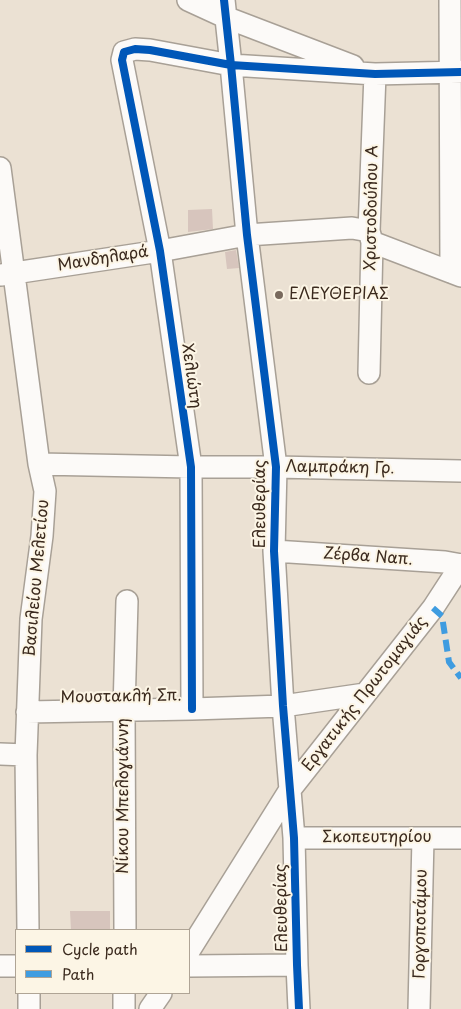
<!DOCTYPE html>
<meta charset="utf-8">
<style>
body{margin:0}
#map{position:relative;width:461px;height:1009px;overflow:hidden;background:#ebe1d3;font-family:"Playpen Sans",sans-serif}
canvas{display:block}
.legend{position:absolute;left:15px;top:929px;width:175px;height:65px;box-sizing:border-box;background:#fcf5e5;border:1px solid #afa495;margin:0;padding:6px 9px;list-style:none;font-size:15px;color:#3b2a1e}
.legend li{display:flex;align-items:center;gap:10px;height:25px}
.legend b{width:25px;border:1px solid #afa495}
</style>
<div id="map">
<canvas width="461" height="1009"></canvas>
<ul class="legend">
<li><b style="height:6px;background:#0057b8"></b>Cycle path</li>
<li><b style="height:6px;background:#3f9ce0"></b>Path</li>
</ul>
</div>
<script>
const c = document.querySelector('canvas').getContext('2d');
c.lineJoin = 'round';
function paint(path, color) { c.fillStyle = color; c.fill(path, 'evenodd'); }
const poly = rows => new Path2D(rows.map(r => 'M' + r).join(''));
function stroke(path, color, width, dash) { c.strokeStyle = color; c.lineWidth = width; c.lineCap = dash ? 'butt' : 'round'; c.setLineDash(dash || []); c.stroke(path); }
function label(font, color, halo, rows, align = 'center') {
  c.font = font + ' "Playpen Sans",sans-serif'; c.lineWidth = 4; c.setLineDash([]); c.textBaseline = 'middle'; c.strokeStyle = halo; c.fillStyle = color; for (const [text, x, y, turn = 0] of rows) {
    c.save(); c.translate(x, y); c.rotate((+turn || 0) * Math.PI / 180); c.textAlign = isNaN(turn) ? turn : align; if (halo) c.strokeText(text, 0, 0); c.fillText(text, 0, 0); c.restore();
  }
}
paint(poly([
 [212,209,213,229,188,232,188,210],
 [236,250,239,268,227,269,225,252],
 [70,911,110,911,110,930,71,930]
]), '#d7c5bd');
const minor = poly([
 [188,0,225,17,353,66],
 [224,0,231,65,247,235,276,467,274,551,283,706,294,838,297,965,299,1009],
 [450,0,451,272],
 [0,168,39,464,45,491,42,536,31,619,26,755,28,930],
 [372,242,461,276],
 [1,275,160,251,247,235,352,228,369,231],
 [369,373,372,242,369,231,375,74],
 [39,464,191,467,276,467,461,471],
 [274,551,445,562,461,565],
 [192,709,191,467,160,251,122,60,124,52,135,49,150,50,231,65,375,74,461,72],
 [27,712,192,709,283,706,365,694],
 [0,754,26,755],
 [294,838,461,838],
 [125,930,124,710,127,601],
 [189,951,289,791,433,608,461,565],
 [0,966,16,966],
 [189,966,297,965],
 [29,993,29,1009],
 [124,1009,124,993],
 [150,1009,161,993],
 [419,1009,423,838]
]);
stroke(minor, '#a8a096', 24);
stroke(minor, '#fcfaf8', 21);
stroke(poly([
 [433,608,442,616,449,662,461,678]
]), '#3f9ce0', 6, [12, 6]);
stroke(poly([
 [224,0,231,65,247,235,276,467,274,551,283,706,294,838,297,965,299,1009],
 [192,709,191,467,160,251,122,60,124,52,135,49,150,50,231,65,375,74,461,72]
]), '#0057b8', 8);
for (const [x, y, r, color] of [
 [279,295,5,"#796a5d"]
]) { const dot = new Path2D(); dot.arc(x, y, r, 0, 2 * Math.PI); c.fillStyle = color; c.fill(dot); stroke(dot, '#fcf5e5', 2); }
label('16px', '#3b2a1e', '#fcf5e5', [
 ["Χριστοδούλου Α",372,208,-89],
 ["Μανδηλαρά",103,259,-9],
 ["Χελιώτη",191,376,82],
 ["Λαμπράκη Γρ.",340,468,1],
 ["Ελευθερίας",261,504,-90],
 ["Ζέρβα Ναπ.",368,557,4],
 ["Βασιλείου Μελετίου",37,578,-85],
 ["Εργατικής Πρωτομαγιάς",365,694,-52],
 ["Μουστακλή Σπ.",121,697,-1],
 ["Νίκου Μπελογιάννη",124,796,-90],
 ["Σκοπευτηρίου",377,838],
 ["Ελευθερίας",282,908,-91],
 ["Γοργοποτάμου",421,924,-89]
]);
label('16px', '#3b2a1e', '#fcf5e5', [
 ["ΕΛΕΥΘΕΡΙΑΣ",289,295]
], 'left');
</script>
